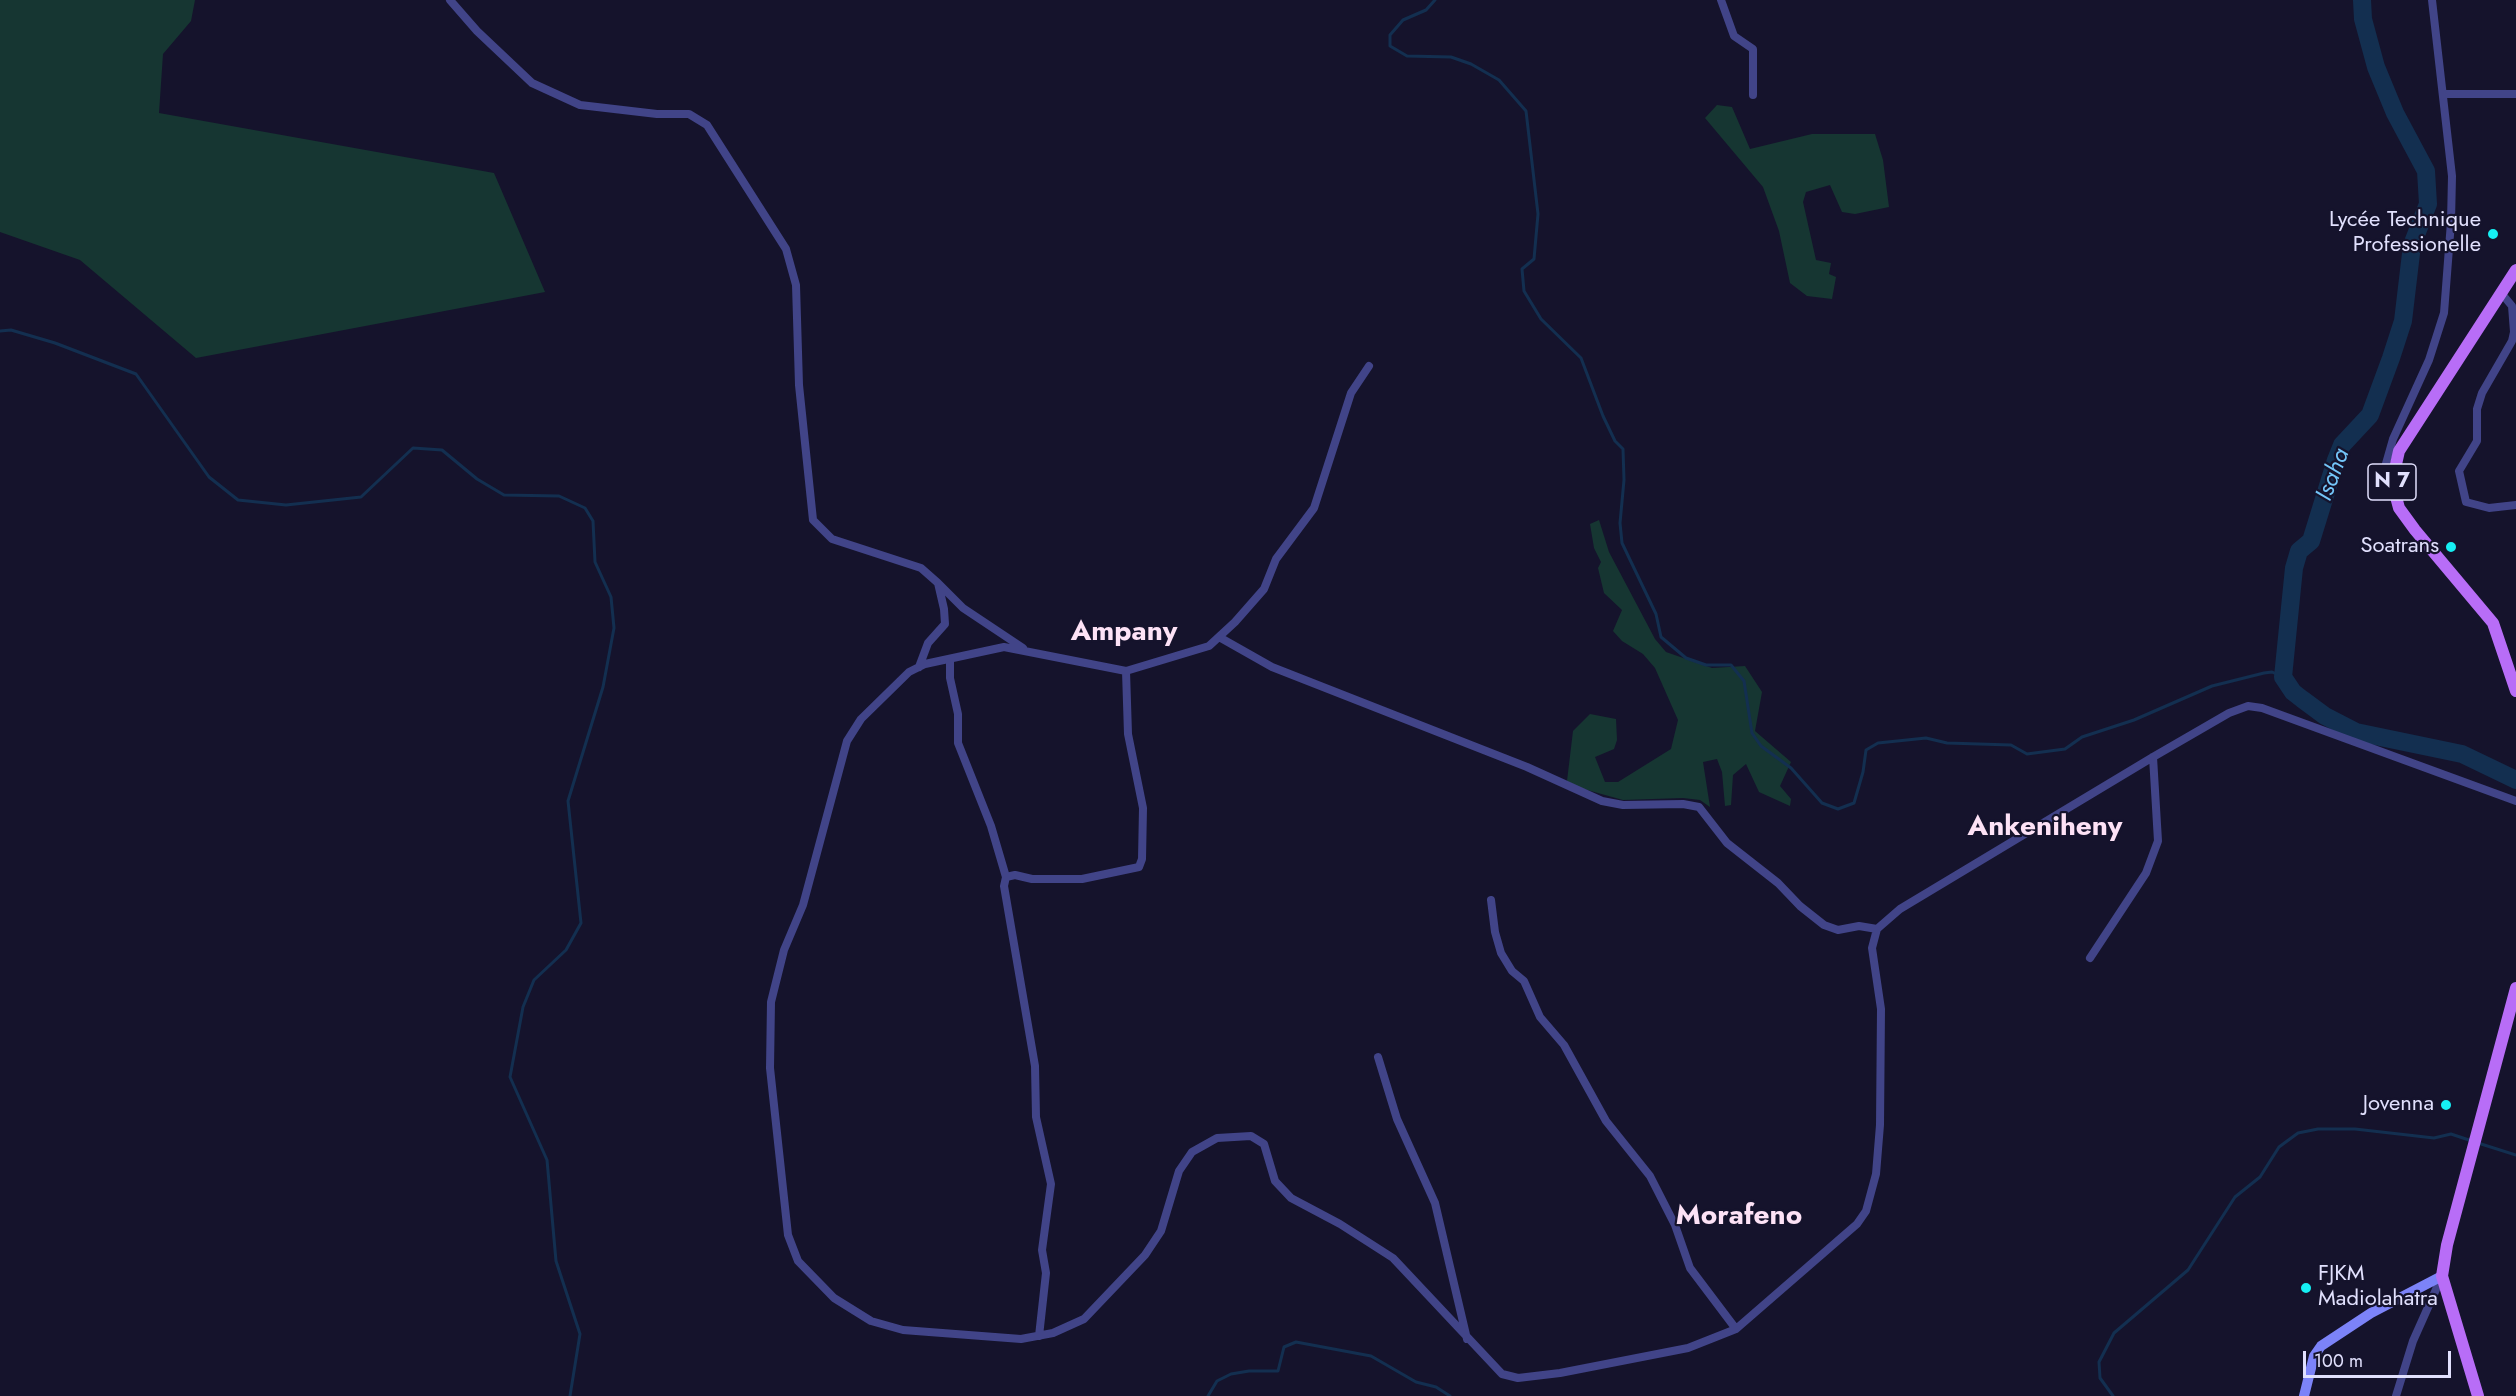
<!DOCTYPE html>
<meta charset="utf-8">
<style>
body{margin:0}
#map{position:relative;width:2516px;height:1396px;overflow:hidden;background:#15132c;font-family:Jost,sans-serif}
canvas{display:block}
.scale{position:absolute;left:2303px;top:1351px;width:148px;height:27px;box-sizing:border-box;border:3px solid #e1e0fd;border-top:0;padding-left:8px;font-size:18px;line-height:21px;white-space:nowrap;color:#e1e0fd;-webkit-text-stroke:4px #15132c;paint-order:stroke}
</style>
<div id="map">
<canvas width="2516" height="1396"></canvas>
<div class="scale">100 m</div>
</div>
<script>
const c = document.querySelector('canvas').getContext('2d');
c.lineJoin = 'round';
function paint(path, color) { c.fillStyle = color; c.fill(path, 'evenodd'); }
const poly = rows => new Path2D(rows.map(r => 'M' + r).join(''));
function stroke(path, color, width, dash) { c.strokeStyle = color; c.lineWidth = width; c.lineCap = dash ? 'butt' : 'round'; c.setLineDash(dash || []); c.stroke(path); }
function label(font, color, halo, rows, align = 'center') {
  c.font = font + ' Jost,sans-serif'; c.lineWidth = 4.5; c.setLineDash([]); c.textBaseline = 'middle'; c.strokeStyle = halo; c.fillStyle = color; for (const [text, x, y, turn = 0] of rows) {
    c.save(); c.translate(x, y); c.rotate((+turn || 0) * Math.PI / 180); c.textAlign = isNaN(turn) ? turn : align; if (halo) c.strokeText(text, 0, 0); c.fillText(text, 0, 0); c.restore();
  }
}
paint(poly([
 [0,0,195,0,191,21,163,54,159,113,494,173,545,292,196,358,80,260,0,232],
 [1717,105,1732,107,1750,149,1812,134,1875,134,1883,160,1889,207,1855,214,1842,212,1830,185,1806,192,1803,202,1816,260,1831,263,1829,274,1836,277,1832,299,1807,296,1790,283,1779,231,1763,187,1705,118],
 [1599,520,1609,552,1655,639,1666,652,1712,668,1745,666,1762,692,1755,731,1791,762,1780,786,1791,799,1790,806,1759,792,1746,764,1733,775,1731,805,1725,806,1722,772,1717,759,1703,762,1710,807,1700,800,1683,798,1623,800,1580,788,1567,781,1573,731,1590,714,1616,719,1617,740,1614,749,1595,757,1605,782,1618,782,1671,749,1678,720,1655,668,1643,654,1622,641,1613,631,1622,610,1604,593,1598,568,1601,562,1594,548,1590,524]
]), '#163632');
stroke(poly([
 [1435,0,1426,10,1403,20,1390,35,1390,46,1407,56,1451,57,1471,64,1499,80,1526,111,1538,214,1534,259,1522,269,1524,291,1541,319,1581,358,1603,416,1615,441,1623,449,1624,480,1620,523,1622,543,1656,614,1661,637,1686,658,1706,665,1731,665,1744,681,1752,733,1761,746,1791,768,1822,803,1838,809,1854,803,1863,772,1866,750,1878,743,1926,738,1947,743,2011,745,2027,754,2065,749,2082,737,2134,720,2212,686,2264,673,2272,672,2283,677],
 [0,331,11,330,55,343,136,374,209,477,238,500,286,505,361,497,413,448,442,450,477,479,504,495,559,496,585,508,593,521,595,562,611,597,614,628,603,687,568,801,581,923,566,950,534,980,523,1007,510,1077,547,1160,556,1261,580,1334,570,1396],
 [2478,1143,2516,1155],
 [1208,1396,1217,1381,1231,1374,1249,1371,1278,1371,1284,1347,1296,1342,1371,1356,1416,1382,1436,1387,1450,1396],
 [2113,1396,2100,1378,2099,1362,2114,1333,2188,1270,2235,1197,2260,1177,2279,1147,2298,1133,2318,1129,2355,1129,2434,1138,2451,1134,2472,1141]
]), '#132f50', 3);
stroke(poly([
 [2362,0,2363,19,2376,67,2395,113,2426,171,2428,204,2412,245,2403,321,2391,358,2370,415,2342,445,2336,460,2311,541,2299,551,2294,568,2283,677,2293,692,2302,699,2325,716,2356,732,2462,754,2516,780]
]), '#132f50', 18);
stroke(poly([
 [450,0,477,31,532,83,580,105,657,114,689,114,707,125,786,249,796,285,799,385,813,520,832,539,921,568,938,583,944,609,945,624,928,643,919,667],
 [1721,0,1734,36,1753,49,1753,95],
 [2444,94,2516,94],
 [2502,294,2512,306,2514,332,2512,341,2482,393,2477,409,2477,441,2459,471,2466,502,2489,508,2516,505],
 [1369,366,1351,393,1314,508,1276,559,1264,589,1235,622,1209,646,1126,671,1004,647,925,664,909,672,861,719,847,741,803,905,784,950,771,1002,770,1068,788,1235,798,1261,834,1298,871,1321,903,1330,1021,1339,1053,1333,1084,1319,1145,1255,1161,1231,1179,1171,1192,1152,1217,1138,1251,1136,1264,1144,1275,1181,1291,1198,1340,1224,1393,1258,1502,1374,1518,1378,1560,1373,1688,1348,1736,1329,1857,1224,1866,1211,1876,1174,1880,1125,1881,1009,1872,948,1877,929,1900,909,2153,757,2229,713,2248,706,2262,708,2516,801],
 [2392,481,2385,467,2393,439,2429,360,2444,313,2451,222,2452,176,2432,0],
 [938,583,963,608,1023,648],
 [1219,637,1272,667,1527,767,1602,801,1623,805,1683,804,1699,807,1727,843,1778,883,1800,906,1824,925,1838,930,1859,926,1877,929],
 [950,660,950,678,958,714,958,743,991,826,1006,877],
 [1491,900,1495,932,1501,953,1512,971,1524,981,1540,1017,1564,1045,1606,1121,1650,1176,1675,1225,1690,1268,1736,1329],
 [2090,958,2146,873,2158,841,2153,757],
 [1378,1057,1397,1119,1435,1203,1467,1339],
 [1039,1336,1046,1273,1042,1250,1051,1184,1036,1117,1035,1066,1004,886,1006,877,1015,875,1032,879,1082,879,1139,867,1142,859,1143,808,1128,734,1126,671],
 [2396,1396,2413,1341,2442,1276]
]), '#414488', 8);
stroke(poly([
 [2304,1396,2314,1356,2321,1346,2371,1313,2442,1276]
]), '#7c83f8', 10);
stroke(poly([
 [2516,270,2399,451,2392,482,2399,508,2415,530,2493,623,2516,691],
 [2478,1396,2442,1276,2447,1245,2516,988]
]), '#b86df7', 12);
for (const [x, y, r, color] of [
 [2493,234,6,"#16eff3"],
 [2451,547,6,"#16eff3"],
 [2446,1105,6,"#16eff3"],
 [2306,1288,6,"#16eff3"]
]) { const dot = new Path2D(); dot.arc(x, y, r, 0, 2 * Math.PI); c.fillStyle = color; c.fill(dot); stroke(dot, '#15132c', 2); }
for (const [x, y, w] of [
 [2392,482,48]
]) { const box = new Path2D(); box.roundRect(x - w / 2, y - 18, w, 36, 4.5); c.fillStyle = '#15132c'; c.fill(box); stroke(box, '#e1e0fd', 1.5); }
label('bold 21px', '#e1e0fd', null, [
 ["N 7",2392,482]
]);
label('22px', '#e1e0fd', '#15132c', [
 ["Lycée Technique",2481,221],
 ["Professionelle",2481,246],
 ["Soatrans",2439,547],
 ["Jovenna",2434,1105],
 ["FJKM",2318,1275,"left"],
 ["Madiolahatra",2318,1300,"left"]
], 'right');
label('italic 24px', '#73c5f8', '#15132c', [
 ["Isaha",2334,475,-69]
]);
label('bold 28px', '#fde2f6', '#15132c', [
 ["Ampany",1124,633],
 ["Ankeniheny",2045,828],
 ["Morafeno",1739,1217]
]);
</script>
